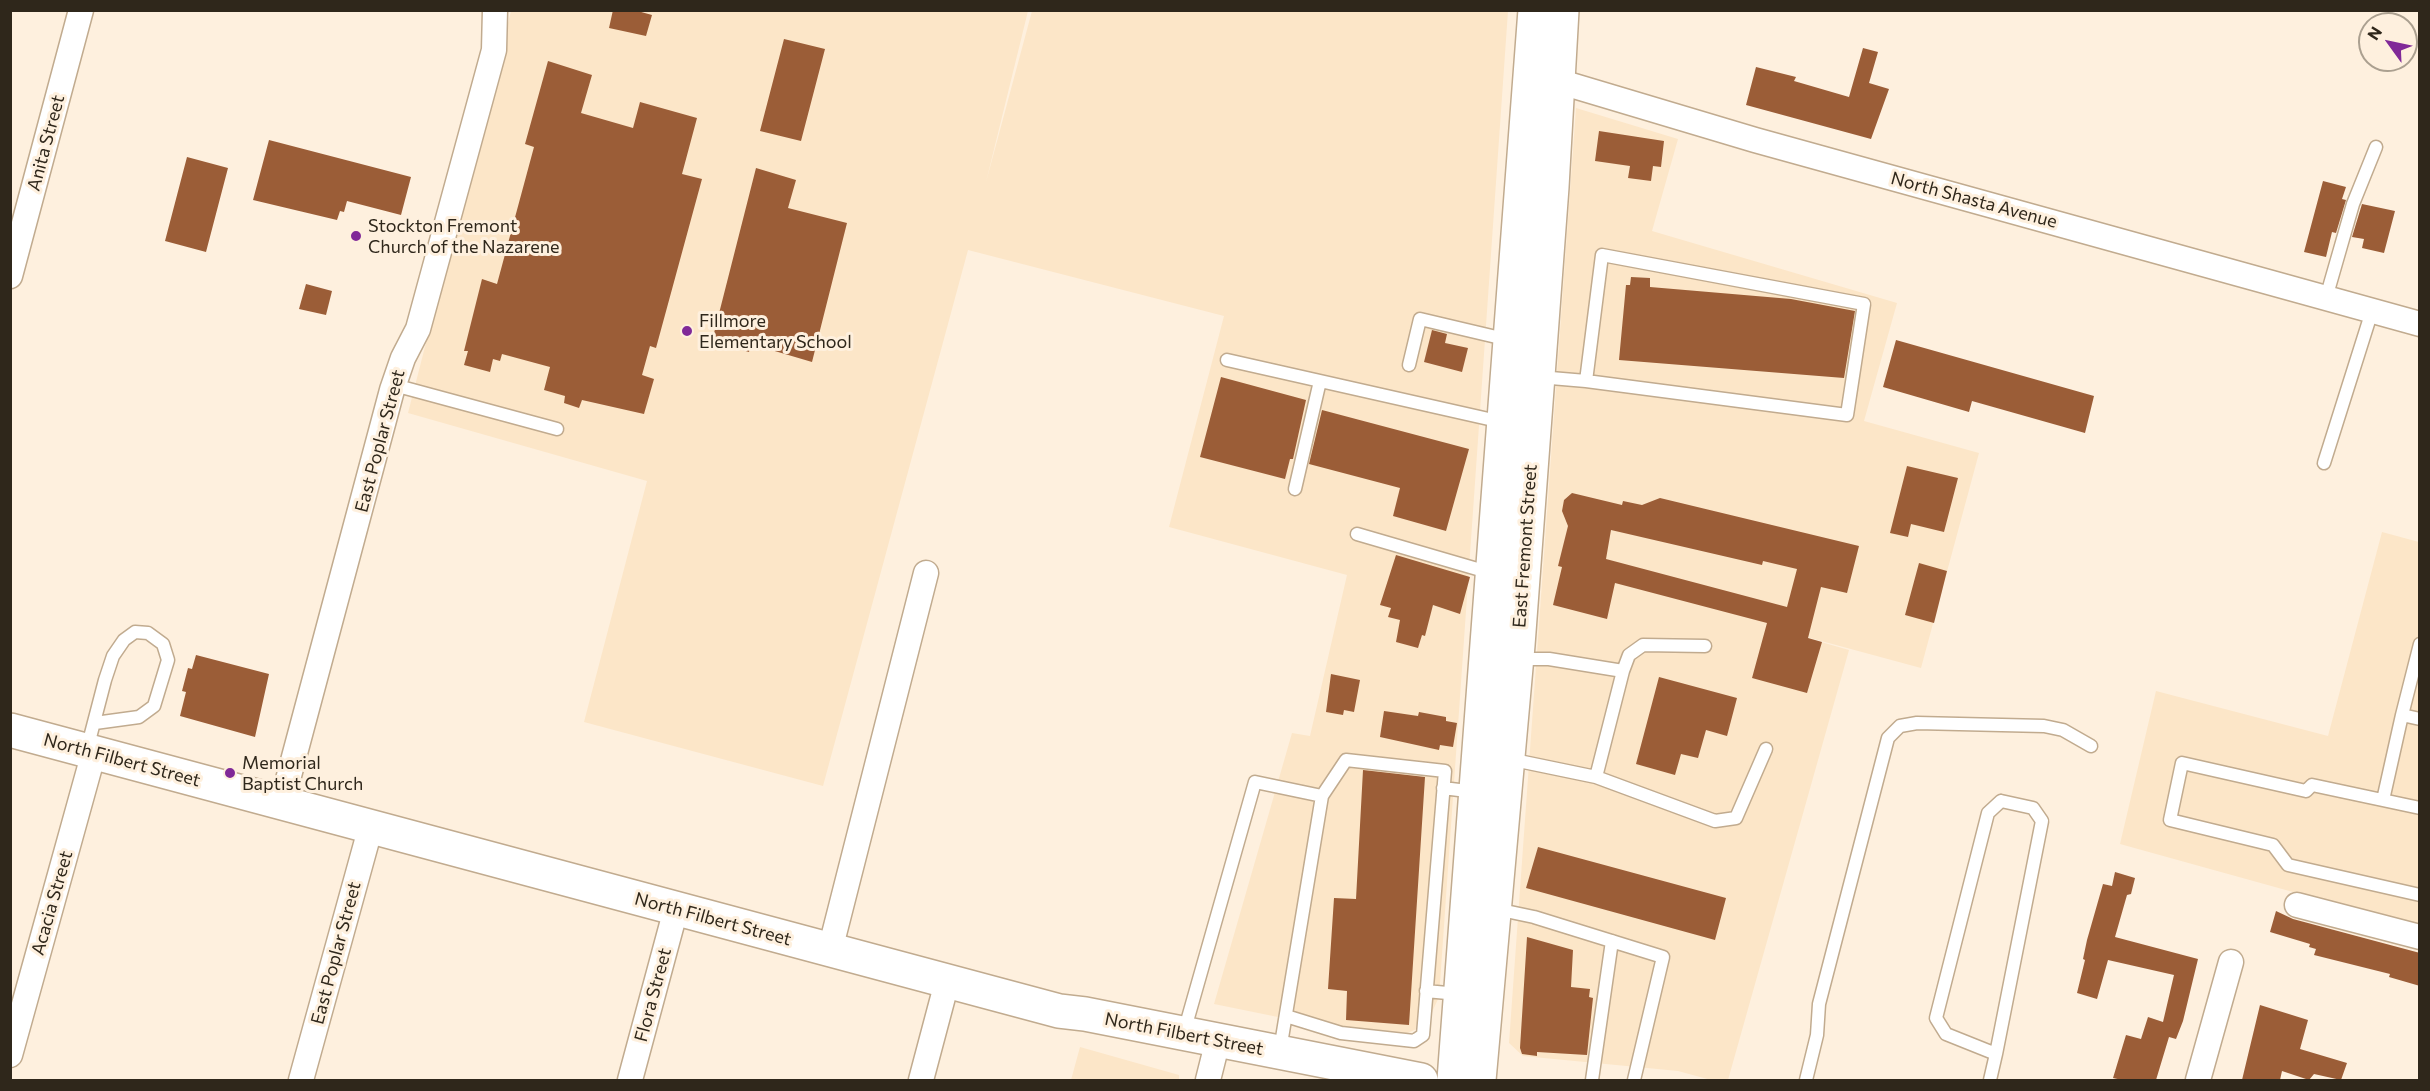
<!DOCTYPE html>
<style>
body{margin:0}
#map{position:relative;width:2430px;height:1091px;overflow:hidden;background:#fef0de;font-family:Commissioner,sans-serif}
canvas{display:block}
.frame{position:absolute;inset:0;border:12px solid #2f271b;pointer-events:none}
.north{position:absolute;left:2358px;top:12px;width:60px;height:60px;box-sizing:border-box;background:#fef0de;border:2px solid #aba090;border-radius:50%;rotate:303deg;font-size:16px;font-weight:700;line-height:24px;text-align:center;color:#2f271b}
.north::after{content:'';display:block;margin:auto;width:21px;height:27px;background:#802998;clip-path:polygon(50% 0,100% 100%,50% 72%,0 100%)}
</style>
<div id="map">
<canvas width="2430" height="1091"></canvas>
<div class="frame"></div>
<div class="north">N</div>
</div>
<script>
const c = document.querySelector('canvas').getContext('2d');
c.lineJoin = 'round';
function paint(path, color) { c.fillStyle = color; c.fill(path, 'evenodd'); }
const poly = rows => new Path2D(rows.map(r => 'M' + r).join(''));
function stroke(path, color, width, dash) { c.strokeStyle = color; c.lineWidth = width; c.lineCap = dash ? 'butt' : 'round'; c.setLineDash(dash || []); c.stroke(path); }
function label(font, color, halo, rows, align = 'center') {
  c.font = font + ' Commissioner,sans-serif'; c.lineWidth = 6; c.setLineDash([]); c.textBaseline = 'middle'; c.strokeStyle = halo; c.fillStyle = color; for (const [text, x, y, turn = 0] of rows) {
    c.save(); c.translate(x, y); c.rotate((+turn || 0) * Math.PI / 180); c.textAlign = isNaN(turn) ? turn : align; if (halo) c.strokeText(text, 0, 0); c.fillText(text, 0, 0); c.restore();
  }
}
paint(poly([
 [511,11,1028,11,986,182,1032,11,1508,11,1439,997,1426,1025,1391,1040,1214,1004,1292,733,1310,736,1347,575,1169,527,1224,316,968,250,823,786,584,722,647,481,408,413],
 [1576,108,1678,139,1652,231,1897,303,1864,421,1979,453,1921,668,1751,622,1849,650,1728,1080,1711,1080,1678,1071,1523,1056,1509,1043],
 [2382,532,2419,542,2419,927,2120,844,2156,691,2328,736],
 [1080,1047,1179,1075,1179,1080,1071,1080]
]), '#fce6c8');
paint(poly([
 [613,10,634,10,652,15,646,36,609,28],
 [784,39,825,49,801,141,760,131],
 [1863,48,1878,52,1869,83,1889,89,1871,139,1746,105,1756,67,1796,77,1794,81,1849,97],
 [548,61,592,75,581,113,633,128,640,102,697,118,682,174,702,179,656,348,650,346,642,375,654,379,644,414,582,400,579,408,564,403,565,396,544,390,550,367,502,354,500,361,493,359,490,372,464,365,468,351,464,351,482,279,497,284,534,147,525,144],
 [1599,131,1664,141,1661,167,1653,166,1651,181,1628,178,1630,166,1595,161],
 [269,140,411,177,401,215,347,201,344,212,340,211,337,220,253,200],
 [187,157,228,168,206,252,165,241],
 [756,168,796,180,788,208,847,223,812,362,751,344,749,352,712,341],
 [2323,181,2346,187,2342,199,2346,200,2336,233,2332,232,2326,257,2304,252],
 [2362,204,2395,211,2384,253,2362,248,2364,239,2352,237],
 [1631,277,1650,278,1650,287,1791,299,1855,311,1844,378,1619,360,1626,285,1630,285],
 [306,284,332,291,326,315,299,309],
 [1432,330,1447,334,1445,343,1468,348,1462,372,1424,362],
 [1896,340,2094,396,2085,433,1972,401,1969,412,1883,387],
 [1221,377,1306,400,1293,459,1290,459,1285,479,1200,457],
 [1322,410,1469,449,1446,531,1393,516,1400,488,1309,464],
 [1907,466,1958,478,1944,532,1911,524,1908,537,1890,533],
 [1572,493,1622,505,1623,501,1642,505,1660,498,1859,546,1847,593,1821,587,1808,638,1822,642,1807,693,1752,678,1767,623,1615,583,1607,619,1553,605,1562,567,1558,566,1568,526,1562,511,1564,500],
 [1611,530,1762,565,1763,561,1797,569,1787,607,1606,559],
 [1396,555,1470,577,1460,614,1433,605,1425,636,1422,635,1418,648,1396,642,1400,620,1388,617,1391,608,1380,605],
 [1919,563,1947,571,1934,623,1905,615],
 [196,655,269,674,255,737,180,716,186,692,182,691,188,668,192,669],
 [1331,674,1360,680,1354,712,1344,710,1343,715,1326,712],
 [1659,677,1737,698,1727,736,1706,730,1698,758,1681,754,1675,775,1636,764],
 [1384,711,1418,716,1419,712,1446,717,1446,721,1457,723,1453,747,1440,745,1439,750,1380,737],
 [1363,770,1425,777,1409,1025,1346,1020,1347,991,1328,989,1334,898,1356,899],
 [1538,847,1726,898,1715,940,1526,888],
 [2115,872,2135,878,2131,894,2127,895,2115,937,2198,959,2183,1021,2176,1039,2169,1037,2156,1080,2122,1080,2113,1078,2126,1035,2141,1039,2148,1017,2163,1022,2174,975,2108,960,2097,999,2077,993,2085,960,2083,959,2087,940,2103,884,2112,886],
 [2276,911,2293,919,2420,953,2420,986,2389,977,2390,974,2314,955,2316,949,2309,947,2310,944,2270,932],
 [1527,937,1573,950,1571,987,1590,989,1589,997,1593,998,1587,1055,1537,1052,1537,1056,1522,1054,1520,1048],
 [2260,1005,2308,1020,2300,1049,2347,1063,2341,1080,2314,1074,2309,1080,2282,1071,2280,1080,2242,1080]
]), '#9b5d37');
const lane = poly([
 [2326,298,2353,204,2376,147],
 [1227,360,1502,422],
 [1409,365,1420,319,1509,340],
 [1539,377,1586,381,1847,415,1864,304,1602,255,1586,381],
 [394,385,557,429],
 [2324,463,2372,311],
 [1295,489,1320,381],
 [1357,534,1491,573],
 [1623,671,1629,655,1643,645,1705,646],
 [2402,715,2420,644],
 [87,749,105,680,113,656,124,640,135,632,148,633,163,644,168,660,154,706,139,717,95,723],
 [1509,759,1596,777,1623,671,1549,659,1519,659],
 [1596,777,1715,821,1736,818,1766,749],
 [1443,788,1475,792],
 [2383,800,2402,715,2420,719],
 [2001,801,2033,808,2042,821,1996,1054,1946,1034,1936,1018,1988,813,2001,801],
 [2420,808,2312,785,2306,791,2182,763,2170,820,2273,845,2288,865,2420,895],
 [1496,909,1534,917,1663,957,1634,1080],
 [1426,991,1458,994],
 [1286,1016,1341,1033,1414,1041,1423,1035,1445,771,1346,760,1322,796],
 [1184,1032,1255,782,1322,796,1280,1050],
 [1592,1080,1612,941],
 [1806,1080,1817,1035,1819,1004,1888,738,1900,726,1917,723,2044,726,2063,730,2091,746],
 [1990,1080,1996,1054]
]);
const street = poly([
 [1544,77,1755,140,2420,324],
 [10,276,81,10],
 [282,802,392,390,403,358,418,329,494,50,495,10],
 [2297,905,2420,937],
 [830,950,926,573],
 [10,1055,94,752],
 [301,1080,371,826],
 [630,1080,676,909],
 [921,1080,947,982],
 [1208,1080,1218,1040],
 [2198,1080,2231,962]
]);
const secondary = poly([
 [10,730,1059,1011,1085,1014,1421,1080],
 [1454,1080,1535,10],
 [1479,1080,1518,645,1552,187,1562,10]
]);
stroke(lane, '#c1ab8f', 15);
stroke(street, '#c1ab8f', 27);
stroke(secondary, '#c1ab8f', 36);
stroke(lane, '#fff', 12);
stroke(street, '#fff', 24);
stroke(secondary, '#fff', 33);
for (const [x, y, r, color] of [
 [356,236,6,"#802998"],
 [687,331,6,"#802998"],
 [230,773,6,"#802998"]
]) { const dot = new Path2D(); dot.arc(x, y, r, 0, 2 * Math.PI); c.fillStyle = color; c.fill(dot); stroke(dot, '#fef0de', 2); }
label('18px', '#2f271b', '#fef0de', [
 ["Anita Street",46,143,-75],
 ["North Shasta Avenue",1974,200,15],
 ["East Poplar Street",380,441,-75],
 ["East Fremont Street",1525,546,-86],
 ["North Filbert Street",122,760,15],
 ["Acacia Street",52,903,-74],
 ["North Filbert Street",713,919,15],
 ["East Poplar Street",336,953,-75],
 ["Flora Street",653,995,-75],
 ["North Filbert Street",1184,1034,11]
]);
label('18px', '#2f271b', '#fef0de', [
 ["Stockton Fremont",368,226],
 ["Church of the Nazarene",368,247],
 ["Fillmore",699,321],
 ["Elementary School",699,342],
 ["Memorial",242,763],
 ["Baptist Church",242,784]
], 'left');
</script>
